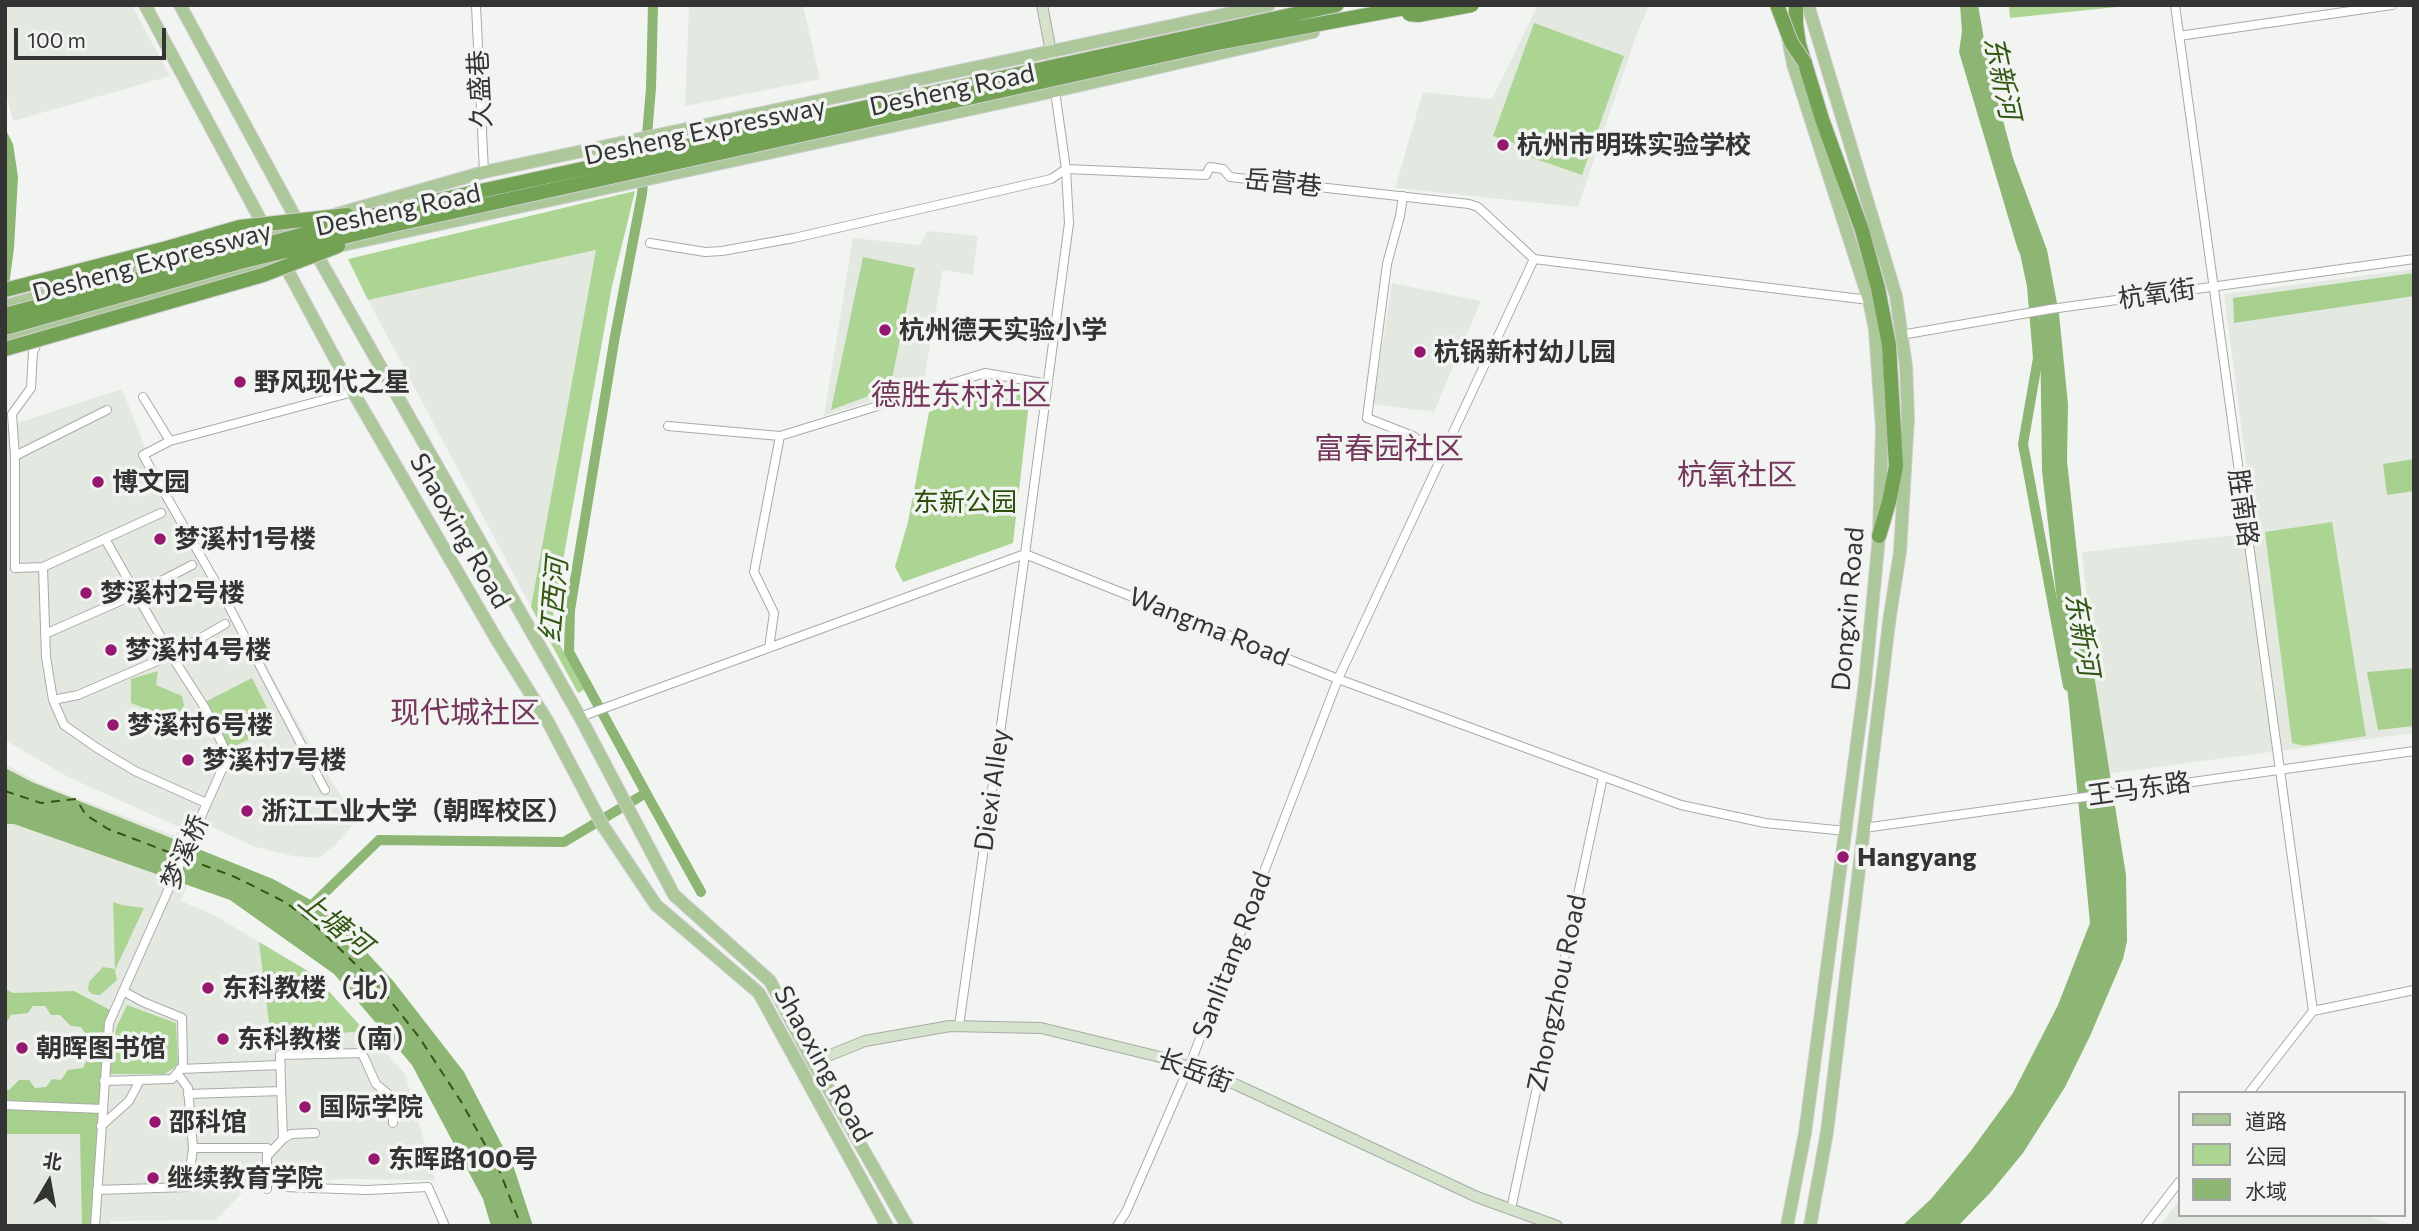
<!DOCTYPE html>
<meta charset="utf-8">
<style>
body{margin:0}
#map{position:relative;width:2419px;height:1231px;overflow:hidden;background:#f2f4f1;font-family:Commissioner,"Noto Sans SC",sans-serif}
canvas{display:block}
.frame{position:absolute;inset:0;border:7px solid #333433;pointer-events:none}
.legend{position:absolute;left:2178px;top:1091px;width:228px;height:126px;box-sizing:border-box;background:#f2f4f1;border:2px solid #a6a7a5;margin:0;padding:9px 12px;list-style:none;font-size:21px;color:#333433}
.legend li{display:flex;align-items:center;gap:14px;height:35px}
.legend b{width:35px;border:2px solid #a6a7a5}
.north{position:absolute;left:14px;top:1147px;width:70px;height:70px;-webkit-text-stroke:5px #f2f4f1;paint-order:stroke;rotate:10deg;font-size:19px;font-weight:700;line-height:28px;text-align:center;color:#333433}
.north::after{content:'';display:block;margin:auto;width:24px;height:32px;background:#333433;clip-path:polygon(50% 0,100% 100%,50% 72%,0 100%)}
.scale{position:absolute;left:14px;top:28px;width:152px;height:32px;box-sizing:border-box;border:4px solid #333433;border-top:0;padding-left:9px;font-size:21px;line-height:24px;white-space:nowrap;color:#333433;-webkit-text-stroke:5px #f2f4f1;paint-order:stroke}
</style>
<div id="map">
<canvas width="2419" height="1231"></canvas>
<div class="frame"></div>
<ul class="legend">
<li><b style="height:9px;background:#acc799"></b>道路</li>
<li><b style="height:19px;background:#acd493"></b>公园</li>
<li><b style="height:19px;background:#8db574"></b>水域</li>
</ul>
<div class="north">北</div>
<div class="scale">100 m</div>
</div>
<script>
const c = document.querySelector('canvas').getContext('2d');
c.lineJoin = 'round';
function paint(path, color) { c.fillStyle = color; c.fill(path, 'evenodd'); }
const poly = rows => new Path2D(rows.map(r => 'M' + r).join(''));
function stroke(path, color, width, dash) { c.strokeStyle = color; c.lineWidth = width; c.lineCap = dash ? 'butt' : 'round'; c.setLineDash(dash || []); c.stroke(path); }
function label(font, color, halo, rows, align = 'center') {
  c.font = font + ' Commissioner,"Noto Sans SC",sans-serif'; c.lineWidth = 7; c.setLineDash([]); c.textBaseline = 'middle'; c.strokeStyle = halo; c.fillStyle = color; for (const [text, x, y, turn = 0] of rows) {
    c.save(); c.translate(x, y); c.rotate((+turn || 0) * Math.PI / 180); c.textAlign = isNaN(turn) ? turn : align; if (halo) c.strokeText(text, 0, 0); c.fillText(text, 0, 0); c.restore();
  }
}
paint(poly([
 [5,5,132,5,170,76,13,121,5,89],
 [689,5,803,5,820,79,685,106],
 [1538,5,1649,5,1635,39,1578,207,1395,188,1423,92,1492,99],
 [927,231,978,236,973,275,943,270,923,385,824,416,853,238,920,245],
 [597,250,531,607,368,300],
 [2414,269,2414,733,2105,774,2082,552,2255,533,2224,294],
 [1392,283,1481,301,1434,412,1373,404],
 [122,389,149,457,327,774,357,820,336,844,319,858,293,856,255,847,210,826,181,901,214,915,313,974,405,1074,435,1180,345,1179,250,1184,216,1220,110,1221,109,1226,5,1226,5,764,42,784,175,836,179,827,68,777,5,740,5,427],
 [2179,1200,2179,1215,2364,1215,2397,1226,2160,1226]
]), '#e3e9e0');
paint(poly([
 [2009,5,2136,5,2010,18],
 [1534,23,1624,56,1582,175,1518,153,1520,145,1493,136],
 [635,191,612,286,551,628,584,690,578,693,531,607,596,250,368,300,348,259],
 [863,257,915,268,890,388,831,410],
 [985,390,1030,394,1013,543,903,582,895,567,908,522,929,412],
 [2332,522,2366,736,2304,746,2292,743,2265,532],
 [158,671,156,685,182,696,184,705,178,717,170,718,131,703,131,679],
 [252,678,276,726,229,749,205,702],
 [113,902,122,905,144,908,115,970,117,980,100,995,92,994,88,990,89,982,103,967,115,969],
 [259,942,313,974,365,1031,271,1039],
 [127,1005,176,1023,178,1065,165,1074,110,1074,116,1028]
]), '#acd493');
paint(poly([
 [2414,273,2414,296,2234,323,2233,298],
 [2414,459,2414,491,2387,495,2383,464],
 [2414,668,2414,726,2378,730,2367,672],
 [5,989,13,993,74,991,114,1012,95,1226,82,1226,80,1134,5,1134,5,1090,9,1090,19,1080,29,1080,35,1088,46,1087,52,1079,61,1080,68,1070,83,1068,88,1058,82,1049,87,1036,81,1027,71,1026,60,1015,51,1015,45,1006,33,1006,28,1013,11,1015,5,1025]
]), '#a7d08e');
paint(poly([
 [1960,5,1978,5,1989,67,2013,158,2047,250,2059,314,2068,404,2067,461,2082,599,2126,875,2127,941,2123,959,2090,1036,2065,1087,2023,1153,1990,1193,1958,1226,1902,1226,1931,1199,1970,1152,2013,1093,2058,1005,2090,923,2069,705,2042,471,2040,322,2034,276,2018,250,1959,52,1962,31],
 [5,128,13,144,18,177,14,248,5,316],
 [5,768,32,782,273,879,327,909,394,982,464,1072,514,1168,533,1226,491,1226,483,1199,412,1065,334,974,230,900,14,824,5,824]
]), '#8db574');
stroke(poly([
 [2025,253,2032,286,2038,358,2023,444,2068,686],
 [646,793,701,892],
 [307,910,379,840,564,842,646,793,569,652,570,610,615,336,642,194,651,88,653,5]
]), '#8db574', 10);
stroke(poly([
 [5,791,41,803,76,799,86,815,108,829,179,856],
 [187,859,235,877,285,902,312,922,381,989,419,1037,462,1103,500,1172,521,1226]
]), '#325713', 2, [9, 7]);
const street = poly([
 [476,5,484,172],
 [2175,5,2313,1011],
 [2179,36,2392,5],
 [1403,196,1400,216,1387,264,1367,418,1413,436,1428,447,1439,463],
 [650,243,705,252,722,251,794,238,1051,179,1066,169,1206,175,1210,167,1223,169,1230,177,1469,204,1478,207,1534,259,1869,300],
 [1901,335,2051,309,2414,259],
 [39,339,33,352,31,388,12,414,15,456,15,568,43,567,46,657,53,700,64,725,97,748,135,771,206,803],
 [143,397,170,441,353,392],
 [668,426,780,436,985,373,1048,384],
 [170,441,143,455,224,597,325,790],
 [15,456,107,410],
 [105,539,171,655,225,624],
 [43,567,161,513],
 [45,634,136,594,192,565],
 [769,648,774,613,754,572,780,436],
 [53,700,78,695,171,655,205,708,228,756,109,1023,95,1226],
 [580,717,1025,554,1338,679,1681,805,1765,823,1846,831],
 [1864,828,2414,751],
 [959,1026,1025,554,1069,223,1066,169,1055,91],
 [180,1069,281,1065],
 [177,1073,188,1088,193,1148,267,1148,267,1189],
 [104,1081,172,1079,183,1066,182,1018,143,1002,123,991],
 [2249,1093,2313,1011,2414,990],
 [188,1094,281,1091],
 [5,1105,102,1109],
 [101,1126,129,1101,140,1080],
 [283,1139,291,1134,315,1133],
 [267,1156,283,1139,280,1055,362,1053,376,1084,393,1098,393,1123],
 [284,1187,367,1190,428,1187,445,1226],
 [97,1190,188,1187,193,1148],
 [1511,1209,1603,777],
 [1117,1226,1126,1212,1189,1067,1338,679,1534,259],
 [2145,1226,2179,1182]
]);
const secondary = poly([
 [1042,5,1052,57],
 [813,1062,865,1041,950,1026,1041,1028,1160,1057,1189,1067,1237,1085,1477,1197,1557,1226]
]);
const primary = poly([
 [145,5,353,392,497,640,548,722,603,826,656,905,759,993,887,1226],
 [180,5,300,226],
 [1808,5,1896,296,1906,366,1908,418,1900,552,1890,615,1827,1132,1810,1226],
 [337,214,484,172,1269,5],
 [313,248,580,717,674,895,770,981,813,1062,907,1226],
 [329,248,1055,91,1313,32],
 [5,306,303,224],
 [5,338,76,316,274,260],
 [1787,1226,1805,1133,1865,683,1879,536,1882,428,1875,329,1869,300,1793,64,1788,38]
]);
const highway = poly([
 [1796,5,1796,24,1799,44,1822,119,1862,230,1878,288,1889,345,1896,466,1889,502,1879,536]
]);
stroke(street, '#a9aaa8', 10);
stroke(secondary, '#a9aaa8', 12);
stroke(primary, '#cecece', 14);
stroke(highway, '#cecece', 16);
stroke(street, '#fff', 8);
stroke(secondary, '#d5e3cc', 10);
stroke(primary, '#acc799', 12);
stroke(highway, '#74a255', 14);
const highwayBridge = poly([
 [1777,5,1791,42,1805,63],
 [1409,14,1418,15,1472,5],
 [5,290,167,248,240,227,347,215],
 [5,315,393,210,1337,5],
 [5,328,240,262,393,225,1222,42,1421,5],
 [5,349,263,275,338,246]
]);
stroke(highwayBridge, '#cecece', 16, []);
stroke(highwayBridge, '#74a255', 14);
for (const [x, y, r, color] of [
 [1503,145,7,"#961770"],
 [885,330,7,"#961770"],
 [1420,352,7,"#961770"],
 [240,382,7,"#961770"],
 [98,482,7,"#961770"],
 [160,539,7,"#961770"],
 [86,593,7,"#961770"],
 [111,650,7,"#961770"],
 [113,725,7,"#961770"],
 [188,760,7,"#961770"],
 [247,811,7,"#961770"],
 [1843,857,7,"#961770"],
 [208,988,7,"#961770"],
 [223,1039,7,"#961770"],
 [22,1048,7,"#961770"],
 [305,1107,7,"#961770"],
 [155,1122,7,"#961770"],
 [374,1159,7,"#961770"],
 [153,1178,7,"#961770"]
]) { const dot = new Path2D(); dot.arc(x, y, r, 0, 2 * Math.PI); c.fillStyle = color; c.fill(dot); stroke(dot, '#f2f4f1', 2.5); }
label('26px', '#333433', '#f2f4f1', [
 ["久盛巷",480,89,-93],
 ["Desheng Road",952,90,-12],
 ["Desheng Expressway",705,131,-12],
 ["岳营巷",1283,183,6],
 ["Desheng Road",398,210,-12],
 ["Desheng Expressway",152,262,-15],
 ["杭氧街",2157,294,-8],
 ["胜南路",2243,508,82],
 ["Shaoxing Road",460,531,60],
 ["Dongxin Road",1848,609,-85],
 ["Wangma Road",1209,627,22],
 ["王马东路",2139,789,-8],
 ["Diexi Alley",992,790,-82],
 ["梦溪桥",185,852,-66],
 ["Sanlitang Road",1232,955,-69],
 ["Zhongzhou Road",1557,993,-78],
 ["Shaoxing Road",823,1064,61],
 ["长岳街",1195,1071,20]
]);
label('bold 26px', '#333433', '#f2f4f1', [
 ["杭州市明珠实验学校",1517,145],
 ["杭州德天实验小学",899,330],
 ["杭锅新村幼儿园",1434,352],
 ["野风现代之星",254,382],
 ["博文园",112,482],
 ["梦溪村1号楼",174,539],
 ["梦溪村2号楼",100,593],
 ["梦溪村4号楼",125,650],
 ["梦溪村6号楼",127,725],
 ["梦溪村7号楼",202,760],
 ["浙江工业大学（朝晖校区）",261,811],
 ["Hangyang",1857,857],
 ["东科教楼（北）",222,988],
 ["东科教楼（南）",237,1039],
 ["朝晖图书馆",36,1048],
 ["国际学院",319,1107],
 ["邵科馆",169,1122],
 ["东晖路100号",388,1159],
 ["继续教育学院",167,1178]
], 'left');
label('26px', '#2b4f09', '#f2f4f1', [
 ["东新公园",965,502]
]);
label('italic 28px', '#325713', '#f2f4f1', [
 ["东新河",2002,78,78],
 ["红西河",554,600,-85],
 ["东新河",2082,634,80],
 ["上塘河",335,923,39]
]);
label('30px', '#75375d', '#f2f4f1', [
 ["德胜东村社区",961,395],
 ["富春园社区",1389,449],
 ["杭氧社区",1737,475],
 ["现代城社区",465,713]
]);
</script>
